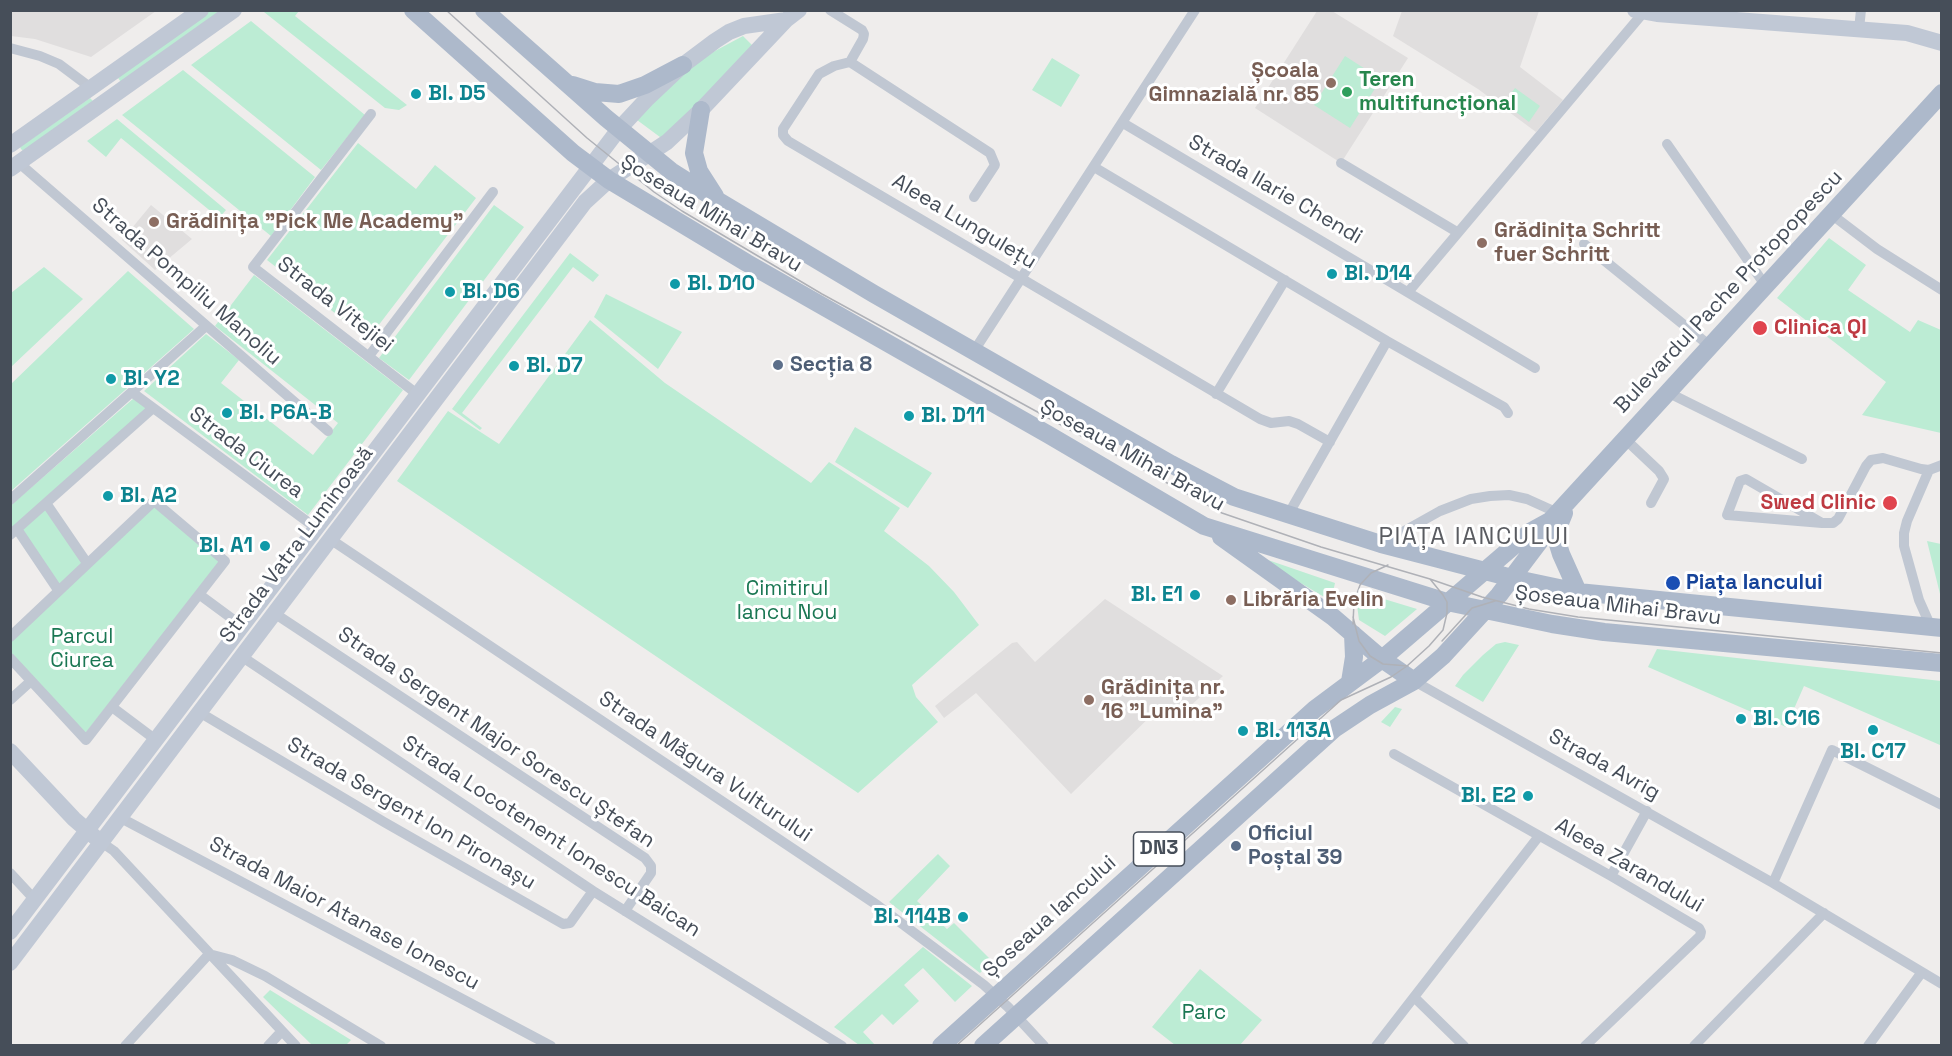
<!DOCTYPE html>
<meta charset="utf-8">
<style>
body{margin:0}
#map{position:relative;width:1952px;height:1056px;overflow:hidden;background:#efedec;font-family:"Space Grotesk",sans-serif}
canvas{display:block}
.frame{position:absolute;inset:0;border:12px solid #464e59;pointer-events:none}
</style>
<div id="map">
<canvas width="1952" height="1056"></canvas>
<div class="frame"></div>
</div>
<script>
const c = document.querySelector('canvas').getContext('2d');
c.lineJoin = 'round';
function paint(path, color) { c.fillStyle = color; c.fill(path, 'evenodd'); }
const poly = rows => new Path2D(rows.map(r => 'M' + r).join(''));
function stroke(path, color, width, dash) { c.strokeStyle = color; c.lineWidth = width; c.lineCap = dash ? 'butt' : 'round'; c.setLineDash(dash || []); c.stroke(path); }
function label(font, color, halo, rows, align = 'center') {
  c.font = font + ' "Space Grotesk",sans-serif'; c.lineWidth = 6; c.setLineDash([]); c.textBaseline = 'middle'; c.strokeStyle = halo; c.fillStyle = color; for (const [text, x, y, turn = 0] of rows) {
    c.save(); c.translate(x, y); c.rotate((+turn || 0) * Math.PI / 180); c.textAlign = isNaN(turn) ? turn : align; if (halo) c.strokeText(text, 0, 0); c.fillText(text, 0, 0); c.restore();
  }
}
paint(poly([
 [11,10,156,10,156,11,91,57,35,39,11,36],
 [1317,11,1332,11,1408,58,1341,163,1255,108],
 [1402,11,1539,11,1520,67,1563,100,1536,132,1478,89,1393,36],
 [151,205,192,239,155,270,122,240],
 [1105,599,1223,676,1174,721,1160,707,1071,794,976,693,944,718,935,706,1012,643,1017,642,1035,662]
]), '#e0dede');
paint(poly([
 [266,10,299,11,295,16,407,105,399,110,385,108,264,12],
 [208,11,227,11,123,85,116,75],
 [251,21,365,115,321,170,191,65],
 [743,36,755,48,664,140,633,117,684,71,713,52],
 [1345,56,1381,79,1350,128,1314,105],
 [1052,58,1080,75,1061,107,1032,90],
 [183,70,315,177,271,236,122,115],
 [1515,88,1540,106,1529,122,1504,103],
 [90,98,93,101,23,151,21,149,20,147],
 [117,119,226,210,219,218,121,138,106,157,87,141],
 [358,143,416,189,435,165,476,198,368,339,267,260],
 [494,205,524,227,409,380,379,358],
 [1829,238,1866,265,1848,290,1910,332,1918,320,1941,330,1941,433,1862,415,1886,382,1777,298],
 [570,253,599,275,593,282,573,267,462,413,482,428,480,430,452,409],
 [44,267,83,299,11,367,11,293],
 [128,271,194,329,11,491,11,384],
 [254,275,403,390,308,515,144,391,206,334,239,360,221,383,313,455,338,423,215,326],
 [606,294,682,332,658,369,594,317],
 [590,320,665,383,811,483,829,462,900,508,884,531,929,566,954,592,979,625,912,685,916,697,938,722,858,793,397,481,448,411,499,444],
 [134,398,147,409,11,530,10,506],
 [855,427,932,473,908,508,835,462],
 [153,504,220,561,85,734,11,653,11,642,61,591,21,529,46,507,87,567],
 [1927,541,1941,544,1941,598],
 [1268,560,1335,583,1331,601,1282,572],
 [1361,592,1417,609,1385,636,1359,620,1357,605],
 [1505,642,1519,645,1483,702,1455,686,1463,675,1483,655,1496,644],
 [1657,649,1941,681,1941,741,1940,745,1804,686,1786,727,1648,667],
 [1395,707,1402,709,1390,727,1381,722],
 [938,854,950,866,917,901,947,929,954,923,992,961,980,973,889,902],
 [923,947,972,986,955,1002,923,968,904,985,919,1001,893,1025,882,1014,863,1032,875,1045,859,1045,834,1027],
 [1200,969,1262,1020,1240,1045,1175,1045,1152,1027],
 [270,990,351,1040,346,1045,312,1045,263,997]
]), '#bcecd4');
stroke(poly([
 [830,10,862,30,864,34,863,39,850,62,834,66,819,74,783,129,783,135,788,141,1260,419,1271,423,1289,421,1298,424,1330,442],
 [1859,29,1861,10],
 [10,48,40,56,59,64,91,88],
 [850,62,990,153,995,165,974,197],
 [371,114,253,267,417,394],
 [1123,123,1535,368],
 [1667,144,1765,285],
 [19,163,328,431],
 [1341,163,1457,232],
 [1094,167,1387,341,1504,407,1508,413],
 [1831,214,1877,249,1942,290],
 [1584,244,1710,346],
 [1409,291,1643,13],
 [974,351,1195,10],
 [369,356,493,192],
 [1667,392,1802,459],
 [133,393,316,528],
 [1216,394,1285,280],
 [1624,438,1659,471,1664,479,1651,503],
 [1929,470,1907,521,1904,533,1904,546,1919,600,1931,627],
 [10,500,206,326],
 [46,503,87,563],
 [1288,515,1387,341],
 [1822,523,1746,479,1740,481,1727,515,1822,523,1833,523,1838,519,1866,466,1871,460,1883,458,1921,469,1929,470,1942,465],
 [17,529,58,590],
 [10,535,153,408],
 [330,539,877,905,984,985,1008,1007,1044,1046],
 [1381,544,1440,511,1471,499,1490,496,1509,495,1527,499,1558,513],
 [200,595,242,626],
 [274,613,645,858,651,866,651,873,625,911],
 [10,637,154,501,225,561,86,740,10,658],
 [241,656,593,891,842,1046],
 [1414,681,1773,883,1942,984],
 [10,700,31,681],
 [112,707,156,740],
 [199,712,384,822,563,924,570,923,593,891],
 [1394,754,1611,876,1699,928,1701,932,1700,936,1585,1046],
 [119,817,551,1046],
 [101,842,114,851,296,1046],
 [10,873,35,900],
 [1611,876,1647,811],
 [1773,883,1832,750,1942,805],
 [1414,997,1464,1046],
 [125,1046,209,954,232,960,265,976,381,1046],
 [268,1046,282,1031],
 [1376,1046,1539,836],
 [1694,1046,1824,913],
 [1868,1046,1922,972]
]), '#c0c7d2', 10);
stroke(poly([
 [1635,10,1657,14,1907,33,1942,43],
 [10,145,201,10],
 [10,169,234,10],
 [10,751,74,819,96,838],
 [10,932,619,129,646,100,683,65,715,41,729,32,744,26,786,20],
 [10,963,585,202,609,180,667,142,701,110,786,20,799,10]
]), '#c0c8d5', 16);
stroke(poly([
 [413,10,573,153,609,180,747,263,1049,435,1204,526,1447,602,1552,624,1604,632,1942,663],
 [484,10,606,118,671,171,720,202,874,294,1171,464,1234,497,1381,544,1512,578,1578,592,1942,628],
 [573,85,595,92,619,94,645,85,683,65],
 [701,110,694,153,699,171,715,196],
 [1564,513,1557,530,1557,541,1561,554,1578,592],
 [1221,537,1333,617,1382,659,1414,681],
 [1350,682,1354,657,1353,634],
 [941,1046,1315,709,1382,659,1530,532,1550,521],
 [983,1046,1334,729,1370,705,1414,681,1443,656,1499,595,1542,538,1550,521,1942,93]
]), '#adb9cb', 18);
stroke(poly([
 [446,10,587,138,654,192,682,211,822,294,1222,513,1321,547,1430,579,1482,597,1529,609,1578,617,1942,653],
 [1353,617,1359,641,1370,656,1383,664,1408,666],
 [1353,624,1354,602,1360,585,1371,573,1388,565],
 [1442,641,1472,608,1495,601],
 [956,1046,1341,700,1391,677,1407,666,1429,646,1443,630,1447,613,1447,602,1443,595,1430,579]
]), '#afb1b7', 1.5);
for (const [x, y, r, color] of [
 [1331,83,6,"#8d6e63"],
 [1347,92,6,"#2e9e5b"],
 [416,94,6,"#0f9aa8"],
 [154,222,6,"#8d6e63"],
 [1482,243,6,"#8d6e63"],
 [1332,274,6,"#0f9aa8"],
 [675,284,6,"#0f9aa8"],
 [450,292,6,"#0f9aa8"],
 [1760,328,8,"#e0444e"],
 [778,365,6,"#5c6f8a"],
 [514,366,6,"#0f9aa8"],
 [111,379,6,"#0f9aa8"],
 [227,413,6,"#0f9aa8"],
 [909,416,6,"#0f9aa8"],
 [108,496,6,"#0f9aa8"],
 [1890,503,8,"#e0444e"],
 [265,546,6,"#0f9aa8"],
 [1673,583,8,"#1a4fb4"],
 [1195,595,6,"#0f9aa8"],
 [1231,600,6,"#8d6e63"],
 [1089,700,6,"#8d6e63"],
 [1741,719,6,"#0f9aa8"],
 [1873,730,6,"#0f9aa8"],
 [1243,731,6,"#0f9aa8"],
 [1528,796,6,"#0f9aa8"],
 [1236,846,6,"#5c6f8a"],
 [963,917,6,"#0f9aa8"]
]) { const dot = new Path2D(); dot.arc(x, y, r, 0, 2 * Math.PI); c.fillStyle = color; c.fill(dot); stroke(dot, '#fff', 2); }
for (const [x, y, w] of [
 [1159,849,51]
]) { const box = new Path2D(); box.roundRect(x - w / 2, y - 17, w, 34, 4.5); c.fillStyle = '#fff'; c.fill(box); stroke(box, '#464e59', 1.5); }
label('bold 20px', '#464e59', null, [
 ["DN3",1159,849]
]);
label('bold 21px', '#785e54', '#fff', [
 ["Școala",1319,71,"right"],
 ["Gimnazială nr. 85",1319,95,"right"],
 ["Grădinița \"Pick Me Academy\"",166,222],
 ["Grădinița Schritt",1494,231],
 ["fuer Schritt",1494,255],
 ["Librăria Evelin",1243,600],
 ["Grădinița nr.",1101,688],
 ["16 \"Lumina\"",1101,712]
], 'left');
label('bold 21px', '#27864d', '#fff', [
 ["Teren",1359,80],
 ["multifuncțional",1359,104]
], 'left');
label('bold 21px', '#0d838f', '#fff', [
 ["Bl. D5",428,94],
 ["Bl. D14",1344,274],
 ["Bl. D10",687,284],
 ["Bl. D6",462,292],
 ["Bl. D7",526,366],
 ["Bl. Y2",123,379],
 ["Bl. P6A-B",239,413],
 ["Bl. D11",921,416],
 ["Bl. A2",120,496],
 ["Bl. A1",253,546,"right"],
 ["Bl. E1",1183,595,"right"],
 ["Bl. C16",1753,719],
 ["Bl. 113A",1255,731],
 ["Bl. C17",1873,752,"center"],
 ["Bl. E2",1516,796,"right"],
 ["Bl. 114B",951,917,"right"]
], 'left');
label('21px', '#464e59', '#fff', [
 ["Strada Ilarie Chendi",1275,190,30],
 ["Șoseaua Mihai Bravu",711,214,31],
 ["Aleea Lungulețu",964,222,31],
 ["Strada Pompiliu Manoliu",186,282,41],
 ["Bulevardul Pache Protopopescu",1729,292,-47],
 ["Strada Vitejiei",335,305,38],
 ["Strada Ciurea",246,453,37],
 ["Șoseaua Mihai Bravu",1132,456,29],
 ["Strada Vatra Luminoasă",297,545,-53],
 ["Șoseaua Mihai Bravu",1618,606,7],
 ["Strada Sergent Major Sorescu Ștefan",496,738,34],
 ["Strada Avrig",1604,765,29],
 ["Strada Măgura Vulturului",705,767,34],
 ["Strada Sergent Ion Pironașu",411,814,30],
 ["Strada Locotenent Ionescu Baican",551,837,33],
 ["Aleea Zarandului",1629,866,30],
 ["Strada Maior Atanase Ionescu",344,914,28],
 ["Șoseaua Iancului",1050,917,-42]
]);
label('bold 21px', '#be3a42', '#fff', [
 ["Clinica QI",1774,328],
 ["Swed Clinic",1876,503,"right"]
], 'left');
label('bold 21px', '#4e5e75', '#fff', [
 ["Secția 8",790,365],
 ["Oficiul",1248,834],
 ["Poștal 39",1248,858]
], 'left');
label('bold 21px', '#164399', '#fff', [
 ["Piața Iancului",1686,583]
], 'left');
label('21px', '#1a7753', '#fff', [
 ["Cimitirul",787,589],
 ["Iancu Nou",787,613],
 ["Parcul",82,637],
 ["Ciurea",82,661],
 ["Parc",1204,1013]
]);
c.letterSpacing = '1.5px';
label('24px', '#5a5c61', '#fff', [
 ["PIAȚA IANCULUI",1474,537]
]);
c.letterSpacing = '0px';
</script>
